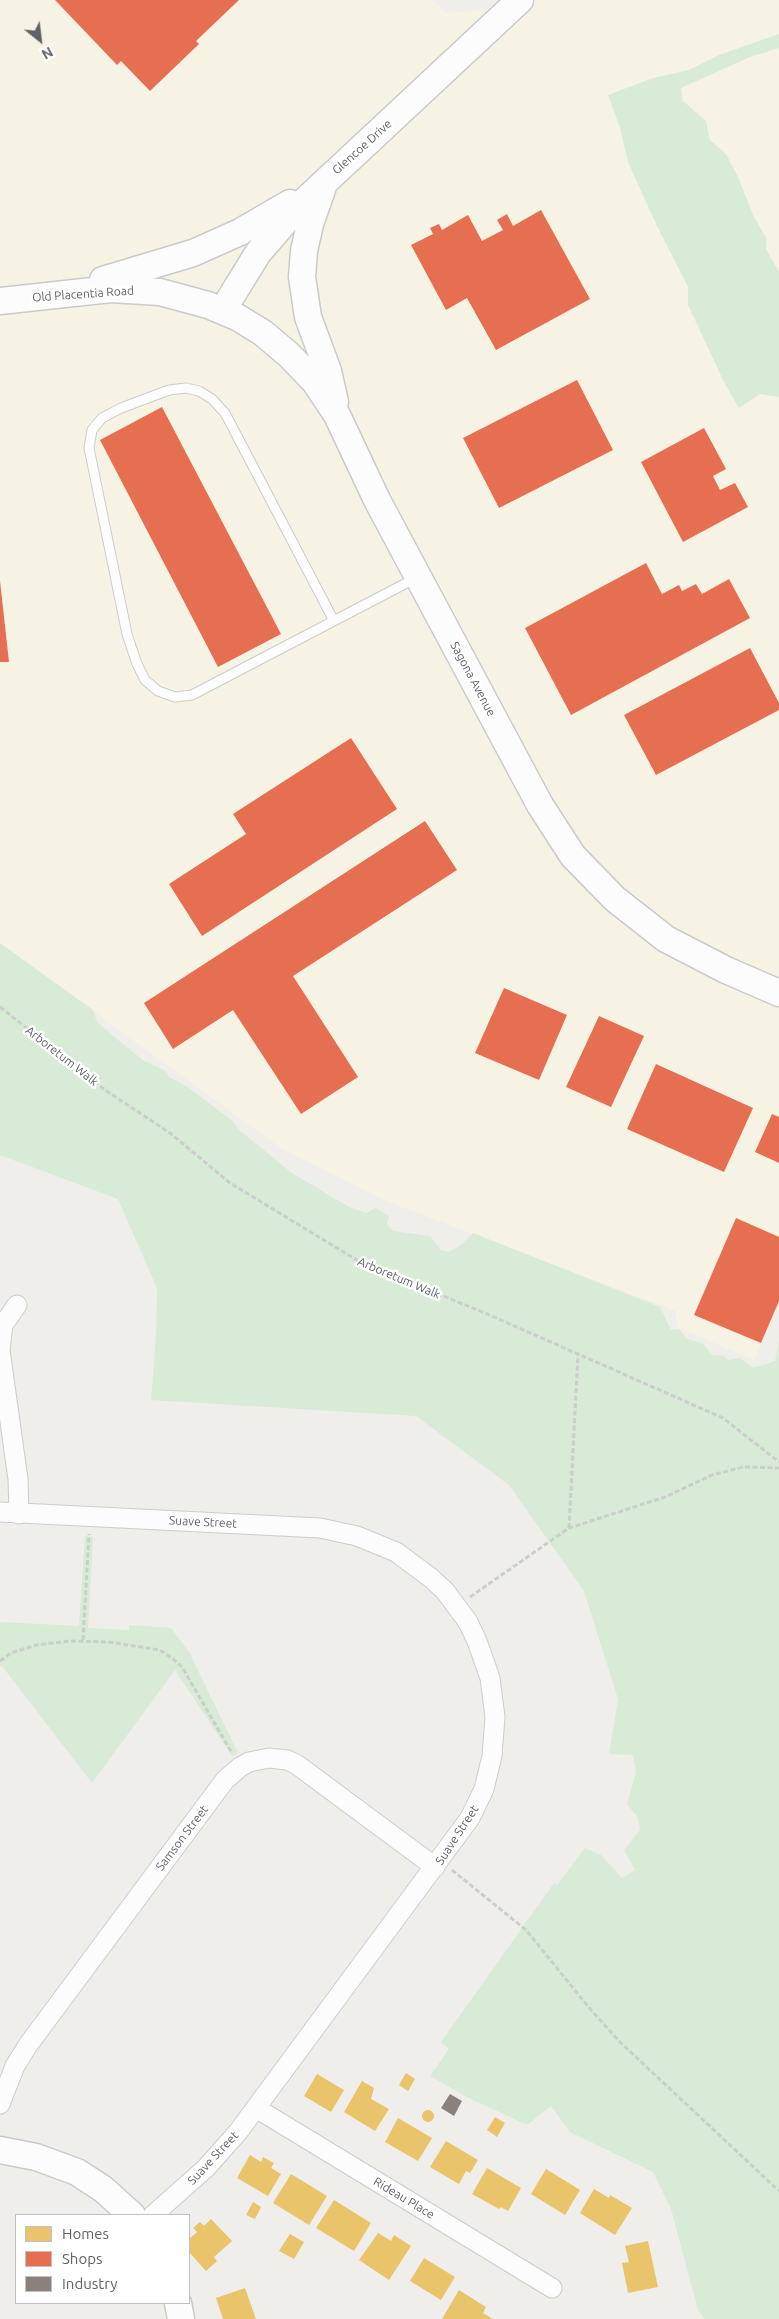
<!DOCTYPE html>
<style>
body{margin:0}
#map{position:relative;width:779px;height:2319px;overflow:hidden;background:#efeeea;font-family:Ubuntu,sans-serif}
canvas{display:block}
.legend{position:absolute;left:15px;top:2214px;width:175px;height:90px;box-sizing:border-box;background:#fff;border:1px solid #bfc1c3;margin:0;padding:6px 9px;list-style:none;font-size:15px;color:#5f6368}
.legend li{display:flex;align-items:center;gap:10px;height:25px}
.legend b{width:25px;border:1px solid #bfc1c3}
.north{position:absolute;left:15px;top:15px;width:50px;height:50px;-webkit-text-stroke:4px #fff;paint-order:stroke;rotate:151deg;font-size:14px;font-weight:700;line-height:20px;text-align:center;color:#5f6368}
.north::after{content:'';display:block;margin:auto;width:18px;height:22px;background:#5f6368;clip-path:polygon(50% 0,100% 100%,50% 72%,0 100%)}
</style>
<div id="map">
<canvas width="779" height="2319"></canvas>
<ul class="legend">
<li><b style="height:14px;background:#e9c46a"></b>Homes</li>
<li><b style="height:14px;background:#e76f51"></b>Shops</li>
<li><b style="height:14px;background:#8a817c"></b>Industry</li>
</ul>
<div class="north">N</div>
</div>
<script>
const c = document.querySelector('canvas').getContext('2d');
c.lineJoin = 'round';
function paint(path, color) { c.fillStyle = color; c.fill(path, 'evenodd'); }
const poly = rows => new Path2D(rows.map(r => 'M' + r).join(''));
function stroke(path, color, width, dash) { c.strokeStyle = color; c.lineWidth = width; c.lineCap = dash ? 'butt' : 'round'; c.setLineDash(dash || []); c.stroke(path); }
function label(font, color, halo, rows, align = 'center') {
  c.font = font + ' Ubuntu,sans-serif'; c.lineWidth = 5; c.setLineDash([]); c.textBaseline = 'middle'; c.strokeStyle = halo; c.fillStyle = color; for (const [text, x, y, turn = 0] of rows) {
    c.save(); c.translate(x, y); c.rotate((+turn || 0) * Math.PI / 180); c.textAlign = isNaN(turn) ? turn : align; if (halo) c.strokeText(text, 0, 0); c.fillText(text, 0, 0); c.restore();
  }
}
paint(poly([
 [0,0,433,0,446,13,489,10,500,0,779,0,779,1304,754,1360,677,1327,676,1311,389,1202,281,1148,0,943]
]), '#f7f3e4');
paint(poly([
 [779,34,779,48,750,57,681,88,683,101,706,121,710,140,726,154,739,179,753,215,766,238,766,249,779,272,779,397,760,394,739,408,725,384,688,305,688,287,657,226,628,162,620,128,608,95,653,78,689,70,719,55],
 [0,943,93,1010,97,1022,123,1044,144,1061,166,1071,169,1077,189,1088,234,1122,239,1130,292,1173,349,1207,366,1213,375,1208,389,1216,387,1224,393,1231,430,1236,441,1250,449,1252,461,1245,473,1233,660,1307,671,1330,679,1329,687,1339,702,1343,713,1356,722,1355,729,1360,740,1358,753,1368,775,1361,779,1342,779,2319,705,2319,698,2310,671,2209,653,2172,570,2132,551,2106,527,2125,467,2097,430,2076,449,2049,441,2042,554,1883,557,1885,585,1848,601,1855,622,1878,635,1870,624,1850,640,1830,638,1818,627,1804,636,1772,633,1755,609,1754,618,1699,584,1591,509,1485,416,1416,151,1400,156,1337,157,1288,118,1199,0,1155],
 [85,1536,93,1537,88,1628,129,1630,129,1625,171,1628,189,1652,238,1753,232,1756,175,1670,92,1783,2,1666,0,1667,0,1622,79,1626]
]), '#d8ebd6');
paint(poly([
 [406,2073,415,2079,408,2091,399,2085],
 [317,2074,344,2090,331,2112,304,2096],
 [362,2081,374,2088,371,2099,389,2109,375,2131,344,2112],
 '422 2116a6 6 0 1 1 12 0a6 6 0 1 1-12 0Z',
 [495,2117,505,2123,497,2137,487,2130],
 [398,2118,432,2138,418,2161,385,2142],
 [446,2141,478,2160,470,2173,466,2171,459,2184,430,2167],
 [250,2155,261,2162,263,2157,274,2163,271,2168,281,2174,268,2196,237,2178],
 [487,2168,521,2188,508,2211,501,2207,499,2209,472,2194],
 [546,2169,580,2190,565,2215,531,2194],
 [291,2174,327,2196,309,2225,273,2203],
 [594,2189,609,2198,610,2195,632,2208,615,2235,580,2213],
 [334,2200,371,2223,354,2251,316,2228],
 [253,2202,261,2207,255,2219,246,2215],
 [211,2219,232,2241,214,2257,217,2261,206,2271,189,2252,189,2239,197,2232,193,2228,200,2222,204,2226],
 [378,2233,391,2241,394,2235,411,2246,389,2280,359,2260],
 [290,2234,304,2242,294,2259,279,2251],
 [648,2241,658,2287,628,2293,622,2263,629,2262,625,2246],
 [424,2258,455,2277,441,2300,410,2281],
 [245,2288,256,2319,223,2319,216,2298],
 [459,2290,486,2307,483,2313,493,2319,442,2319]
]), '#e9c46a');
paint(poly([
 [55,0,239,0,196,41,199,44,150,91,121,61,117,65],
 [541,210,590,299,496,350,467,298,446,310,411,245,433,234,430,228,439,224,442,230,468,215,482,241,503,230,497,220,507,214,513,226],
 [577,380,613,450,499,508,463,438],
 [162,407,281,634,218,667,100,440],
 [704,428,726,469,713,476,720,490,735,483,748,507,683,542,641,462],
 [646,563,662,594,679,585,682,591,696,584,702,594,729,579,750,618,571,715,525,628],
 [0,581,9,662,0,662],
 [750,648,779,703,779,710,656,775,624,715],
 [351,738,397,809,202,936,169,884,246,834,233,814],
 [425,821,457,870,293,976,358,1077,301,1114,233,1010,173,1049,144,1003],
 [504,988,567,1015,539,1080,475,1053],
 [599,1016,644,1036,611,1107,566,1087],
 [656,1064,753,1108,724,1172,627,1129],
 [772,1114,779,1117,779,1163,755,1152],
 [736,1218,779,1237,779,1301,761,1343,694,1315]
]), '#e76f51');
paint(poly([
 [450,2094,462,2101,454,2116,441,2108]
]), '#8a817c');
const lane = poly([
 [334,621,225,413,212,399,199,391,186,388,169,390,121,408,102,418,92,430,89,448,127,634,137,664,145,680,158,691,175,697,192,695,416,578]
]);
const street = poly([
 [17,1305,3,1325,0,1350,18,1479,19,1514],
 [0,1512,320,1528,357,1536,396,1552,431,1578,445,1591,468,1622,477,1641,490,1678,495,1717,492,1756,484,1789,470,1818,238,2132,206,2168,153,2215],
 [0,2104,15,2066,28,2045,225,1780,240,1767,249,1762,269,1758,287,1760,296,1764,435,1867],
 [256,2108,552,2288]
]);
const secondary = poly([
 [323,187,310,224,304,251,302,277,308,317,328,371,335,402],
 [103,280,193,253,240,232,290,203],
 [0,301,111,289,160,292,208,305,237,317,263,333,289,355,315,382,337,415,377,500,540,805,573,856,615,899,666,939,726,970,779,993],
 [223,310,258,253,296,209,520,0],
 [0,2150,36,2157,77,2172,103,2189,132,2215],
 [178,2303,181,2319]
]);
stroke(lane, '#cbcccc', 11);
stroke(street, '#cbcccc', 21);
stroke(secondary, '#cacacb', 29);
stroke(poly([
 [0,1007,108,1092,170,1133,230,1183,360,1262,485,1313,723,1418,779,1462],
 [569,1528,578,1354],
 [470,1597,569,1528,665,1497,712,1475,743,1467,779,1468],
 [83,1640,89,1534],
 [0,1661,11,1653,36,1645,70,1641,109,1642,160,1650,173,1659,182,1667,232,1753],
 [452,1870,526,1930,591,2010,621,2043,779,2191]
]), '#cacfcc', 3, [5, 2.5]);
stroke(lane, '#fdfcfc', 9);
stroke(street, '#fdfcfc', 19);
stroke(secondary, '#fdfcfc', 26);
label('12px', '#5f6368', '#fff', [
 ["Glencoe Drive",362,147,-42],
 ["Old Placentia Road",83,294,-4],
 ["Sagona Avenue",473,679,62],
 ["Arboretum Walk",62,1056,38],
 ["Arboretum Walk",399,1278,23],
 ["Suave Street",203,1522,3],
 ["Suave Street",457,1835,-57],
 ["Samson Street",182,1838,-53],
 ["Suave Street",213,2158,-47],
 ["Rideau Place",404,2198,31]
]);
</script>
